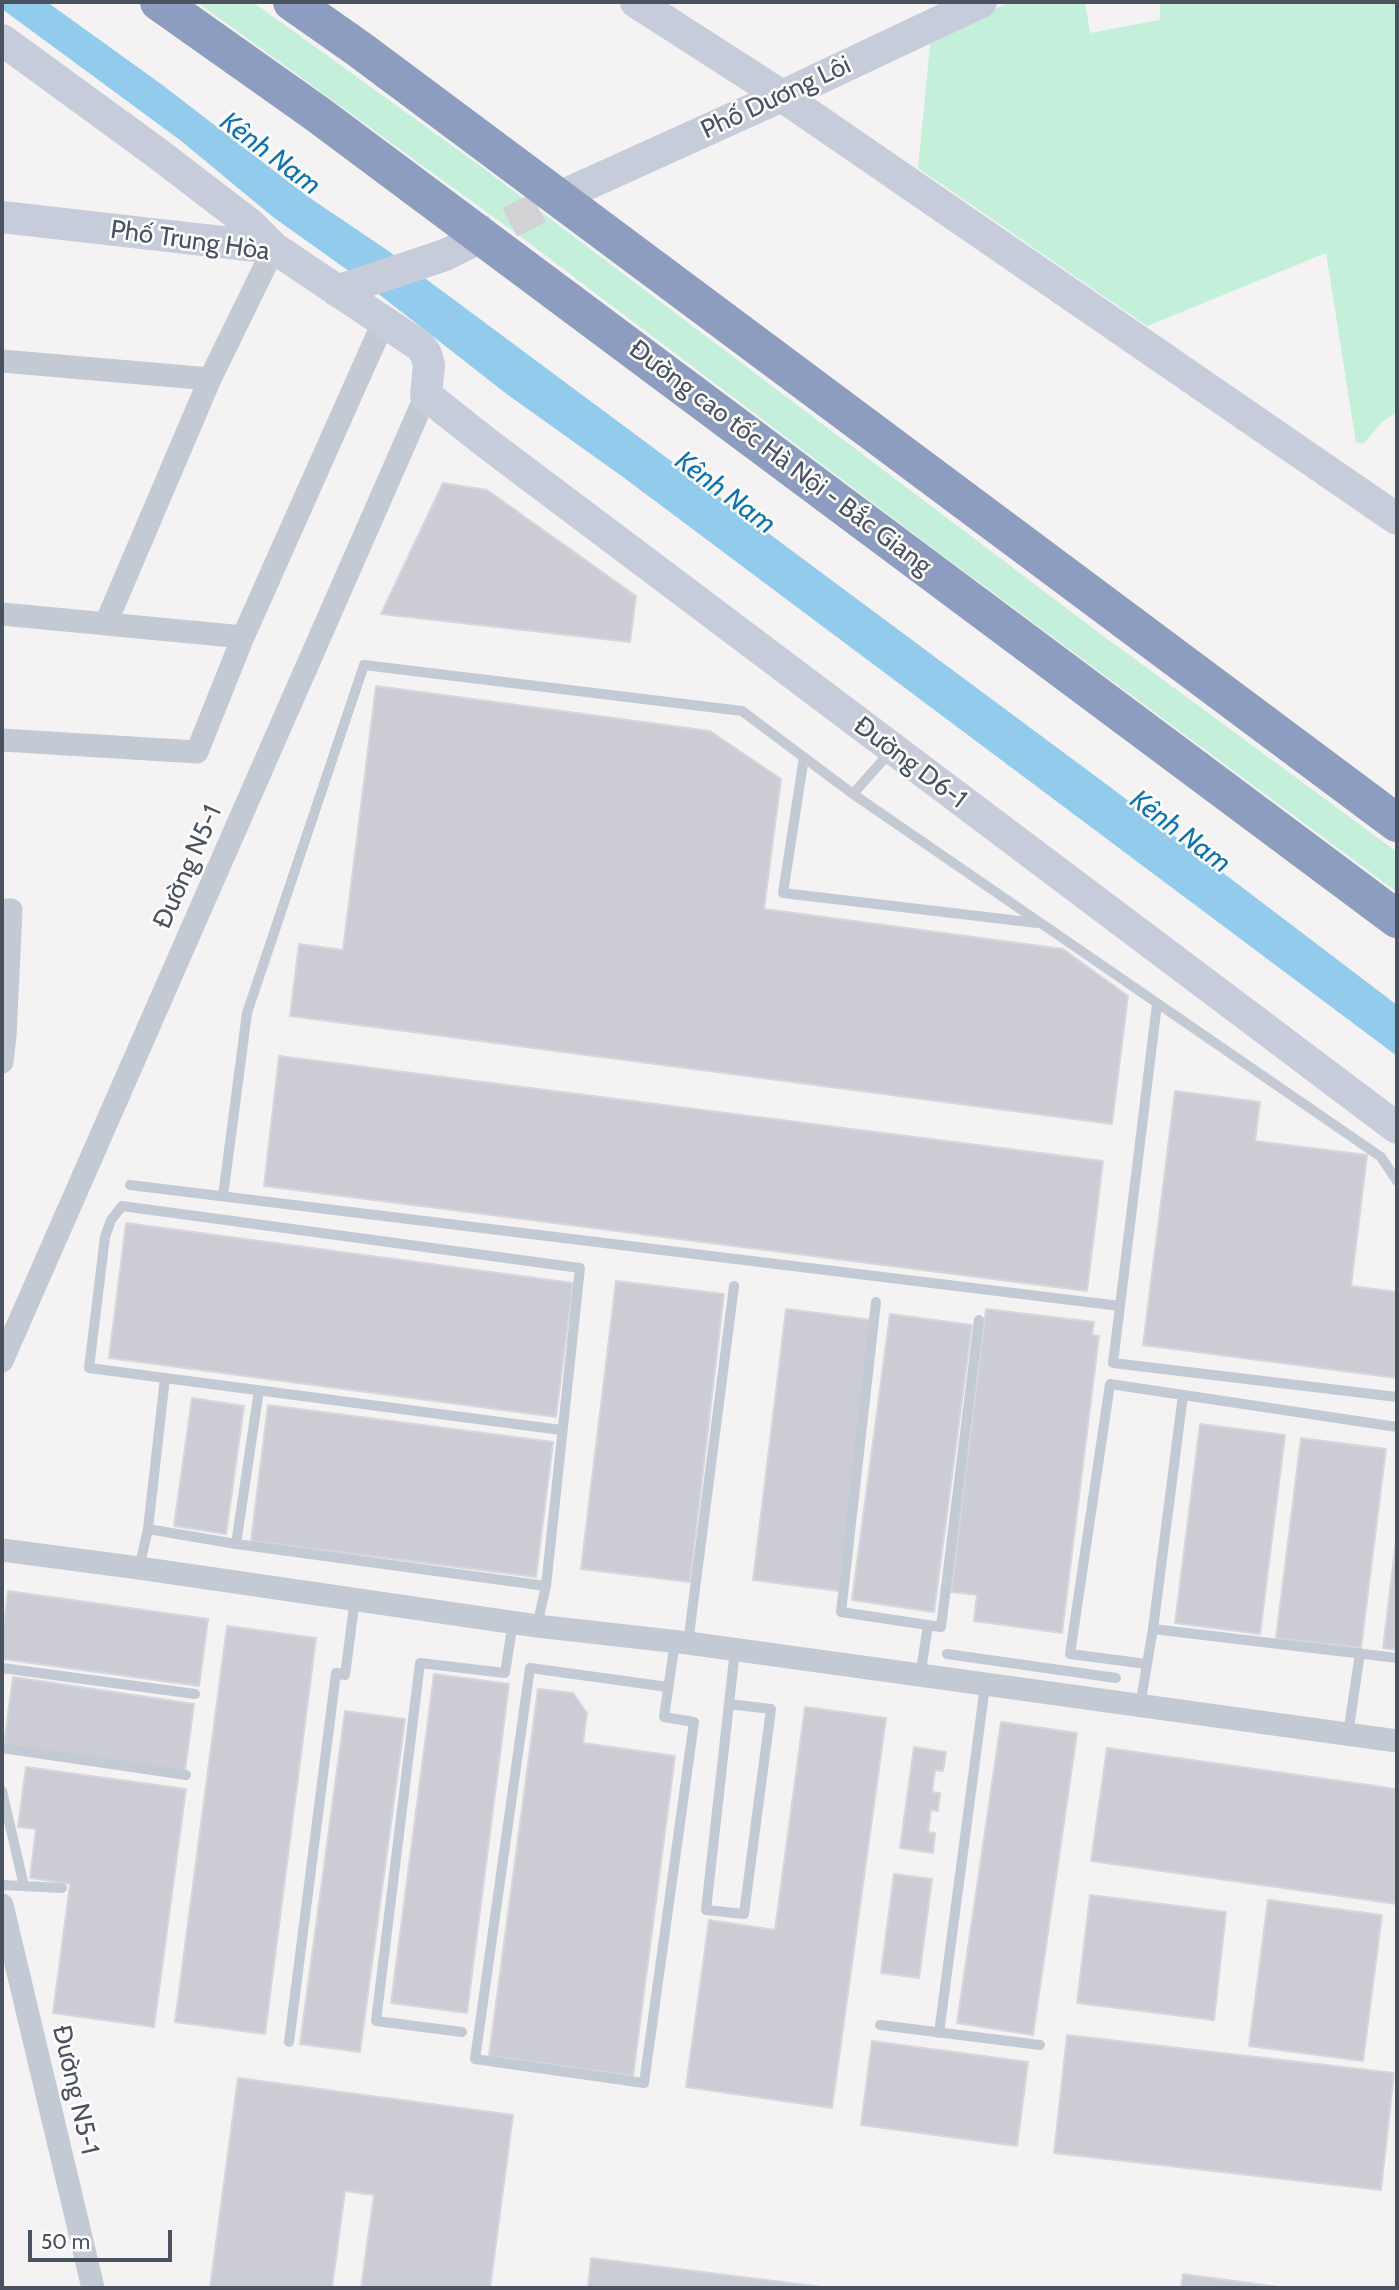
<!DOCTYPE html>
<meta charset="utf-8">
<style>
body{margin:0}
#map{position:relative;width:1399px;height:2290px;overflow:hidden;background:#f4f2f2;font-family:Cabin,sans-serif}
canvas{display:block}
.frame{position:absolute;inset:0;border:4px solid #4a525f;pointer-events:none}
.scale{position:absolute;left:28px;top:2230px;width:144px;height:32px;box-sizing:border-box;border:4px solid #4a525f;border-top:0;padding-left:9px;font-size:21px;line-height:24px;white-space:nowrap;color:#4a525f;-webkit-text-stroke:5px #fff;paint-order:stroke}
</style>
<div id="map">
<canvas width="1399" height="2290"></canvas>
<div class="frame"></div>
<div class="scale">50 m</div>
</div>
<script>
const c = document.querySelector('canvas').getContext('2d');
c.lineJoin = 'round';
function paint(path, color) { c.fillStyle = color; c.fill(path, 'evenodd'); }
const poly = rows => new Path2D(rows.map(r => 'M' + r).join(''));
function stroke(path, color, width, dash) { c.strokeStyle = color; c.lineWidth = width; c.lineCap = dash ? 'butt' : 'round'; c.setLineDash(dash || []); c.stroke(path); }
function label(font, color, halo, rows, align = 'center') {
  c.font = font + ' Cabin,sans-serif'; c.lineWidth = 5; c.setLineDash([]); c.textBaseline = 'middle'; c.strokeStyle = halo; c.fillStyle = color; for (const [text, x, y, turn = 0] of rows) {
    c.save(); c.translate(x, y); c.rotate((+turn || 0) * Math.PI / 180); c.textAlign = isNaN(turn) ? turn : align; if (halo) c.strokeText(text, 0, 0); c.fillText(text, 0, 0); c.restore();
  }
}
paint(poly([
 [197,2,253,2,483,168,1094,629,1397,852,1397,892,922,540,525,240],
 [1011,2,1085,2,1090,33,1160,20,1160,2,1397,2,1397,230,1395,231,1397,412,1383,421,1364,443,1356,443,1326,253,1147,326,918,168,931,36]
]), '#c3efdb');
paint(poly([
 [2,2,47,2,161,84,307,196,387,250,1110,787,1397,1005,1397,1056,623,477,508,395,353,274,273,217,180,140,2,9]
]), '#92cbeb');
const building = poly([
 [443,483,487,490,636,596,630,642,381,614,443,483],
 [376,686,710,731,781,779,764,909,1063,949,1128,996,1112,1124,290,1016,299,944,343,950,376,686],
 [279,1056,1103,1161,1087,1291,264,1186,279,1056],
 [1175,1091,1260,1102,1255,1141,1367,1155,1351,1286,1397,1292,1397,1378,1143,1345,1175,1091],
 [126,1223,573,1283,556,1417,109,1358,126,1223],
 [616,1281,724,1294,690,1582,581,1569,616,1281],
 [786,1309,872,1320,839,1591,753,1580,786,1309],
 [986,1309,1094,1322,1092,1335,1099,1336,1062,1633,974,1621,977,1595,951,1592,986,1309],
 [890,1314,972,1325,934,1612,852,1600,890,1314],
 [192,1398,244,1406,226,1534,174,1526,192,1398],
 [268,1405,553,1442,536,1577,251,1541,268,1405],
 [1200,1424,1285,1435,1260,1634,1175,1623,1200,1424],
 [1301,1438,1386,1449,1361,1648,1276,1638,1301,1438],
 [1397,1532,1397,1650,1383,1648,1397,1532],
 [8,1591,208,1619,199,1686,2,1659,2,1638,8,1591],
 [227,1626,316,1638,265,2034,175,2022,227,1626],
 [434,1674,509,1684,467,2013,391,2003,434,1674],
 [13,1677,194,1704,185,1771,4,1744,13,1677],
 [538,1689,573,1693,587,1713,583,1743,675,1756,633,2076,489,2056,538,1689],
 [805,1707,886,1718,832,2108,686,2087,709,1920,775,1930,805,1707],
 [345,1711,405,1719,360,2052,300,2044,345,1711],
 [1001,1722,1077,1733,1033,2035,957,2023,1001,1722],
 [914,1747,946,1752,943,1771,935,1770,932,1792,940,1793,938,1811,931,1810,928,1832,935,1833,933,1853,900,1848,914,1747],
 [1107,1748,1397,1789,1397,1904,1091,1861,1107,1748],
 [26,1767,186,1789,154,2027,53,2013,70,1884,30,1878,36,1829,18,1827,26,1767],
 [894,1874,932,1879,919,1978,881,1973,894,1874],
 [1090,1895,1226,1912,1214,2020,1077,2003,1090,1895],
 [1268,1900,1382,1915,1363,2061,1249,2046,1268,1900],
 [1067,2035,1394,2073,1381,2190,1054,2153,1067,2035],
 [872,2041,1028,2062,1017,2146,861,2125,872,2041],
 [238,2078,513,2115,490,2288,361,2288,374,2195,345,2191,332,2288,210,2288,238,2078],
 [591,2258,830,2288,588,2288,591,2258],
 [1183,2274,1286,2288,1181,2288,1183,2274]
]);
paint(building, '#cccdd4');
stroke(building, '#d6d7dd', 2);
stroke(poly([
 [467,244,570,192]
]), '#d2d2d5', 32, [32, 16]);
stroke(poly([
 [804,757,783,893,1037,923],
 [853,794,890,752],
 [1157,1004,1113,1363,1397,1397],
 [130,1185,1120,1306],
 [223,1196,247,1013,364,665,742,711,853,794,1381,1157,1397,1181],
 [876,1302,841,1612,941,1627,979,1320],
 [1397,1427,1110,1384,1070,1654,1147,1664,1153,1629,1397,1658],
 [148,1529,236,1544,546,1586],
 [236,1544,259,1390],
 [139,1568,148,1529,165,1378],
 [537,1626,546,1586,580,1268,122,1206,111,1220,105,1237,89,1368,561,1430],
 [1153,1629,1183,1395],
 [688,1643,734,1286],
 [947,1654,1116,1678],
 [2,1668,195,1694],
 [920,1677,928,1625],
 [668,1687,530,1668,475,2059,644,2083,694,1722,664,1717,675,1642],
 [729,1704,771,1709,744,1914,706,1910,735,1650],
 [1140,1706,1147,1664],
 [1348,1734,1360,1653],
 [2,1748,186,1775],
 [2,1791,24,1886],
 [2,1885,62,1888],
 [880,2025,1040,2045],
 [462,2032,376,2021,420,1663,505,1673,513,1622],
 [939,2033,985,1686],
 [289,2042,336,1673,345,1675,355,1599]
]), '#c3cad3', 10);
stroke(poly([
 [2,361,210,379],
 [2,614,243,637],
 [106,623,210,379,274,248],
 [2,740,197,752,243,637,383,323],
 [2,910,11,910,5,1036,2,1062],
 [2,1361,426,395],
 [2,1550,139,1568,537,1626,688,1643,1397,1741],
 [2,1905,93,2288]
]), '#c3cad3', 23);
stroke(poly([
 [636,2,782,96,1397,519],
 [2,40,157,153,251,225,274,248],
 [570,192,782,96,981,2],
 [2,217,274,248,420,346,426,354,429,365,426,395,484,441,1397,1128],
 [337,291,445,255,467,244]
]), '#c6ccda', 32);
stroke(poly([
 [159,2,316,113,1397,919],
 [292,2,359,49,1397,823]
]), '#8c9dbf', 38);
label('26px', '#4a525f', '#fff', [
 ["Phố Dương Lôi",776,98,-25],
 ["Phố Trung Hòa",190,241,8],
 ["Đường cao tốc Hà Nội - Bắc Giang",780,458,37],
 ["Đường D6-1",910,763,37],
 ["Đường N5-1",188,867,-66],
 ["Đường N5-1",75,2090,77]
]);
label('italic 28px', '#1074ac', '#fff', [
 ["Kênh Nam",270,154,37],
 ["Kênh Nam",725,493,37],
 ["Kênh Nam",1180,832,37]
]);
</script>
